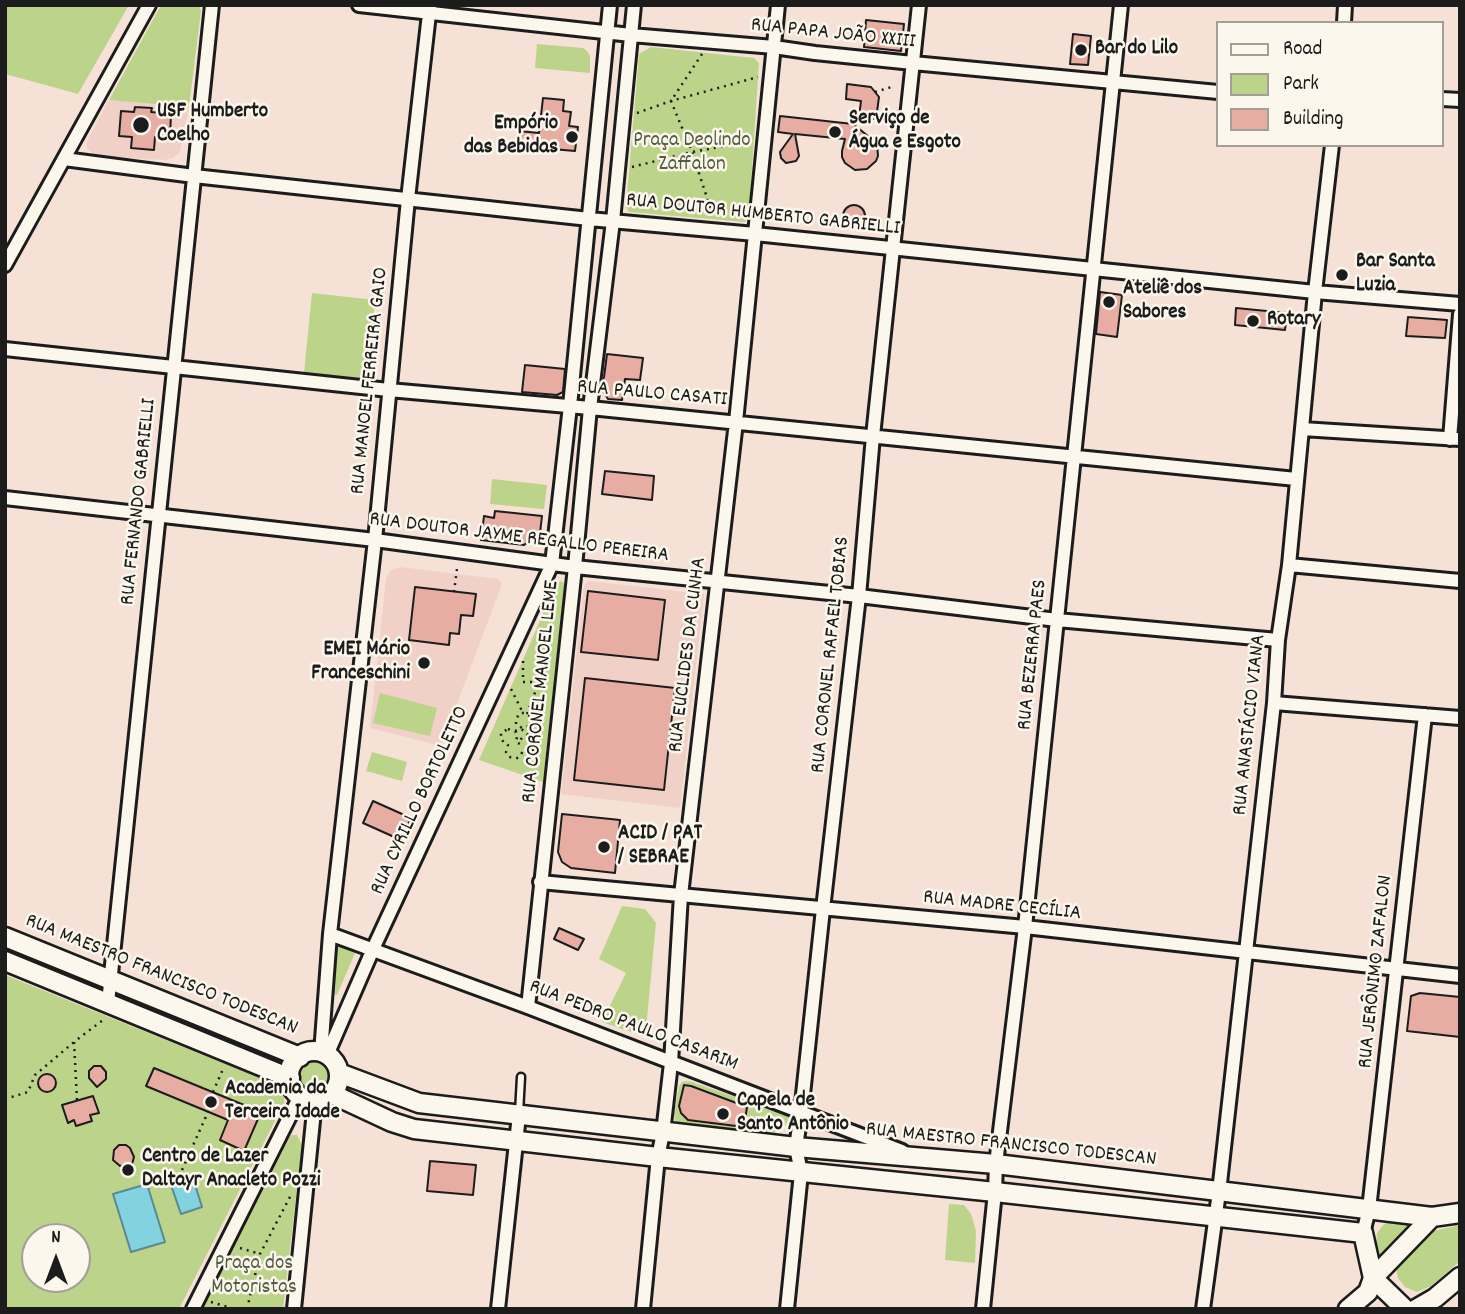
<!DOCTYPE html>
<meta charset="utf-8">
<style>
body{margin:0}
#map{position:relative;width:1465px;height:1314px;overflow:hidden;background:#f5e1d6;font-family:Dekko,sans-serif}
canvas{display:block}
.frame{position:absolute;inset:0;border:7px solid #1c1c1c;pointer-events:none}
.legend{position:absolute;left:1216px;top:21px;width:228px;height:126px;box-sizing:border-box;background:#fbf7ec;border:2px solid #a29f99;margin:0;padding:9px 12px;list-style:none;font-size:21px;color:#1c1c1c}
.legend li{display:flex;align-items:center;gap:14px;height:35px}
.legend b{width:35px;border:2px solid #a29f99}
.north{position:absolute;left:21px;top:1223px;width:70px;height:70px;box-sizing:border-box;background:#fbf7ec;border:2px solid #a29f99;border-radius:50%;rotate:0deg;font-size:19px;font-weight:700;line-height:28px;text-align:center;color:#1c1c1c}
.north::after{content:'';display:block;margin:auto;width:24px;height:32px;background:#1c1c1c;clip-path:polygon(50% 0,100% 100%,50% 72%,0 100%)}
</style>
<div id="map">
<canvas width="1465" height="1314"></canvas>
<div class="frame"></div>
<ul class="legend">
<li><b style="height:9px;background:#fbf7ec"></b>Road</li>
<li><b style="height:19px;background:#bcd48a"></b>Park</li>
<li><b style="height:19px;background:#e7ada3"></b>Building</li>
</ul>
<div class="north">N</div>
</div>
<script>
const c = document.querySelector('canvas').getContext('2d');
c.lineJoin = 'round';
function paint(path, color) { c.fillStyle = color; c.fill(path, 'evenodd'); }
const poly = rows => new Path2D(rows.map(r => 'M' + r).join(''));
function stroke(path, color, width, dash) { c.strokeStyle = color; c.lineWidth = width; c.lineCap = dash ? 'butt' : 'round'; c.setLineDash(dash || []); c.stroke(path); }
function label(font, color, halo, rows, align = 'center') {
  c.font = font + ' Dekko,sans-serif'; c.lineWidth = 5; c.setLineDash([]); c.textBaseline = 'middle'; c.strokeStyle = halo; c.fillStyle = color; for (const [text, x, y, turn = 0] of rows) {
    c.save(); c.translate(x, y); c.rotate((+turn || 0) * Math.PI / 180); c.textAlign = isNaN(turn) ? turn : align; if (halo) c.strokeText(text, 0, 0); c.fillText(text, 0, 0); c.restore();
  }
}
paint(poly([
 [109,100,189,107,180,152,173,158,164,160,96,156,87,148,86,143],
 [400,567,498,579,502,584,441,746,370,728,386,579,390,571],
 [589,581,704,594,680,808,561,794,584,585]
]), '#f1d1c7');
paint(poly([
 [5,5,129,5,78,94,5,74],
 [161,5,199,5,201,11,189,107,109,100],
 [537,44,583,48,587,51,590,56,590,73,535,68],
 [651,47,754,58,759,63,749,213,745,222,629,212,626,207,639,54],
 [312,293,375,300,369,371,360,378,304,373],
 [492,479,547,485,544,509,490,504],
 [561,581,564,583,564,590,543,782,479,760,556,584],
 [380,693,437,708,430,736,373,723],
 [372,752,407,762,402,781,366,771],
 [622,906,645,909,651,916,656,923,646,1029,641,1034,634,1033,602,1022,626,973,599,959],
 [341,944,354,948,355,953,337,995,332,994,336,947],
 [5,975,280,1086,285,1094,284,1103,179,1309,5,1309],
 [35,1237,77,1237,77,1279,35,1279],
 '297 1076a17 17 0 1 1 34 0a17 17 0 1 1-34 0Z',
 [686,1081,692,1082,789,1116,788,1124,772,1134,679,1124,675,1120,674,1112,679,1086,682,1082],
 [291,1135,297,1135,302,1145,283,1309,202,1309],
 [949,1204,964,1205,971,1214,976,1231,975,1263,945,1260],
 [1398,1219,1415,1223,1381,1258,1378,1257,1376,1247,1377,1233,1384,1224],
 [1460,1225,1460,1261,1431,1286,1417,1292,1405,1287,1398,1278,1396,1268,1399,1259,1433,1231]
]), '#bcd48a');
const water = poly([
 [193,1178,202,1207,181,1214,171,1185,193,1178],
 [147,1184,165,1242,131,1252,113,1194,147,1184]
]);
paint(water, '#83d2e0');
stroke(water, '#5a8992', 2);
const building = poly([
 [866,20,904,24,901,51,864,47,866,20],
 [1073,34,1091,36,1088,65,1070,64,1073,34],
 [847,84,871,87,879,97,876,119,859,117,861,101,846,99,847,84],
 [543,98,564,100,563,111,571,112,569,126,578,127,575,151,518,146,519,131,539,133,543,98],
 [135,107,152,108,151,112,171,114,170,138,155,137,154,150,131,148,132,137,119,136,121,111,134,112,135,107],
 [780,116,853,124,873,140,877,144,878,156,876,161,867,169,855,170,845,163,842,157,842,151,845,139,795,134,799,156,796,161,786,163,781,158,780,152,793,134,778,132,780,116],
 '843 216a11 11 0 1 1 22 0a11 11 0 1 1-22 0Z',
 [1100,292,1122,295,1117,337,1096,334,1100,292],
 [1236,308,1287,313,1285,330,1235,325,1236,308],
 [1408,317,1447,320,1445,338,1406,336,1408,317],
 [607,354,643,358,640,380,625,379,622,400,608,399,603,391,602,382,604,377,607,354],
 [525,365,565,369,563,392,557,395,522,392,525,365],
 [605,471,654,476,652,500,602,494,605,471],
 [495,511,542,516,540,533,524,545,481,540,484,516,494,518,495,511],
 [415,587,476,594,473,616,461,615,459,634,450,633,449,645,409,640,415,587],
 [588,591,665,600,658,660,581,652,588,591],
 [585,678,675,688,664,790,574,780,585,678],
 [373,801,411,818,401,840,363,823,373,801],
 [562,814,620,820,615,873,571,868,562,862,558,852,562,814],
 [559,928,584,939,578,950,554,939,559,928],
 [1420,993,1460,997,1460,1037,1407,1031,1411,996,1420,993],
 [94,1066,101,1066,106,1072,106,1079,97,1087,89,1078,89,1071,94,1066],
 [154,1068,261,1112,244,1151,220,1140,228,1120,146,1086,154,1068],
 '38 1083a9 9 0 1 1 18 0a9 9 0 1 1-18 0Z',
 [684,1085,691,1086,747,1107,744,1127,688,1120,681,1113,679,1106,684,1085],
 [93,1096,99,1113,90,1115,92,1121,76,1126,74,1120,68,1123,62,1105,93,1096],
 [119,1145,126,1145,130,1148,134,1157,132,1164,120,1166,113,1160,114,1150,119,1145],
 [430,1161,476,1165,473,1195,427,1191,430,1161]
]);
paint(building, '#e7ada3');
stroke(building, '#1c1c1c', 2);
const lane = poly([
 [519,1113,521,1077]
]);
const street = poly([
 [359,5,631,35,774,47,815,53,913,63,1218,92],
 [1344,23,1345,5],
 [1442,99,1460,100],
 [64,159,194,176,589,219,755,234,1315,292,1460,304],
 [5,265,149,5],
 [5,349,389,390,590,408,1296,479],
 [1302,429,1460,439],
 [1450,439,1460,314],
 [5,498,375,540,575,567,859,596,1057,620,1278,640],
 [1289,565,1460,581],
 [1274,703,1460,718],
 [540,882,1025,927,1460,976],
 [330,934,528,1007,902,1151],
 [108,1003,212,5],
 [528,1007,575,567,590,408,613,221,634,5],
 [321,1053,330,934,375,540,408,199,430,5],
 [327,1055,373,949,552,564,570,406,610,5],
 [1363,1233,1369,1209,1425,715],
 [193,1309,300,1096],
 [294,1309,315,1101],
 [498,1309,519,1115],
 [643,1309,658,1157,663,1133,671,1063,681,895,736,422,778,5],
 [787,1309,801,1173,796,1147,801,1113,823,909,859,596,873,436,919,5],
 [983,1309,995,1192,996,1164,1025,927,1121,5],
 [1203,1309,1219,1192,1274,703,1278,640,1289,565,1315,292,1332,145]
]);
const secondary = poly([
 [5,937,300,1057],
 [5,961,290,1078],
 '289 1076a25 25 0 1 1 50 0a25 25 0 1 1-50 0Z',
 [339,1073,419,1103,796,1147,996,1164,1432,1217],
 [332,1094,392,1122,414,1129,658,1157,995,1192,1363,1233,1373,1278],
 [1373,1278,1405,1309],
 [1348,1309,1368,1292,1373,1278,1432,1217,1460,1213],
 [1416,1309,1435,1298,1460,1277]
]);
stroke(lane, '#1c1c1c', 11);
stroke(street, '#1c1c1c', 18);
stroke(secondary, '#1c1c1c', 23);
stroke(poly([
 [702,54,671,101,692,152,713,216],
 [875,92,895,86],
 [637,113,671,101,758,77],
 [632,167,692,152,752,141],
 [454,592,457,569],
 [523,661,523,682,548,682],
 [511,689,523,713],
 [527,714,539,682],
 [530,716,525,713,520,713,516,719,516,724,522,728,527,727,531,723,530,716,545,706],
 [508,729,516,732,517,737,516,742,520,744,520,740,524,736,532,737,536,741,535,749,530,752,523,750,521,755,517,758,509,757,506,752,508,745,504,743,501,738,501,733,508,729],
 [515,731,521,729,526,732,528,735],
 [213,1092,223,1069],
 [5,1099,28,1092,35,1075,74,1042],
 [77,1100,74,1042,103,1020],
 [182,1170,208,1112],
 [240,1248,260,1254],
 [211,1302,235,1309],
 [247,1309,260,1254,291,1195]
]), '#1c1c1c', 2.5, [2, 5]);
stroke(lane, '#fbf7ec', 6);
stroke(street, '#fbf7ec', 12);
stroke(secondary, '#fbf7ec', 18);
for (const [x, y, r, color] of [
 [1081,50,7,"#1c1c1c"],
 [141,125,9,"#1c1c1c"],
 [835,132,7,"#1c1c1c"],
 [572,137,7,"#1c1c1c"],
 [1342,275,7,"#1c1c1c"],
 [1109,302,7,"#1c1c1c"],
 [1253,321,7,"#1c1c1c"],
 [424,663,7,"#1c1c1c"],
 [604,847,7,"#1c1c1c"],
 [211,1102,7,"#1c1c1c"],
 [723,1114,7,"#1c1c1c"],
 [128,1170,7,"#1c1c1c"]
]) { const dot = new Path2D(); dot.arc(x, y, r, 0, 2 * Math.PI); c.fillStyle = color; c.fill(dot); stroke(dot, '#fbf7ec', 2.5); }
label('21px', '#1c1c1c', '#fbf7ec', [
 ["RUA PAPA JOÃO XXIII",833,35,6],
 ["RUA DOUTOR HUMBERTO GABRIELLI",763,216,6],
 ["RUA MANOEL FERREIRA GAIO",371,381,-84],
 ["RUA PAULO CASATI",652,395,5],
 ["RUA FERNANDO GABRIELLI",140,502,-84],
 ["RUA DOUTOR JAYME REGALLO PEREIRA",519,539,7],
 ["RUA EUCLIDES DA CUNHA",689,655,-83],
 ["RUA CORONEL RAFAEL TOBIAS",832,655,-84],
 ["RUA BEZERRA PAES",1034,655,-84],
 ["RUA CORONEL MANOEL LEME",542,692,-84],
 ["RUA ANASTÁCIO VIANA",1251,725,-84],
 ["RUA CYRILLO BORTOLETTO",421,801,-65],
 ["RUA MADRE CECÍLIA",1002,907,6],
 ["RUA JERÔNIMO ZAFALON",1377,972,-84],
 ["RUA MAESTRO FRANCISCO TODESCAN",161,976,22],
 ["RUA PEDRO PAULO CASARIM",633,1027,21],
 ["RUA MAESTRO FRANCISCO TODESCAN",1011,1146,6]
]);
label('bold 21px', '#1c1c1c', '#fbf7ec', [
 ["Bar do Lilo",1095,50],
 ["USF Humberto",157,113],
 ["Coelho",157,137],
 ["Serviço de",849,120],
 ["Água e Esgoto",849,144],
 ["Empório",558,125,"right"],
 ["das Bebidas",558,149,"right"],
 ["Bar Santa",1356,263],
 ["Luzia",1356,287],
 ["Ateliê dos",1123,290],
 ["Sabores",1123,314],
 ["Rotary",1267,321],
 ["EMEI Mário",410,651,"right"],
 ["Franceschini",410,675,"right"],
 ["ACID / PAT",618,835],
 ["/ SEBRAE",618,859],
 ["Academia da",225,1090],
 ["Terceira Idade",225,1114],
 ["Capela de",737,1102],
 ["Santo Antônio",737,1126],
 ["Centro de Lazer",142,1158],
 ["Daltayr Anacleto Pozzi",142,1182]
], 'left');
label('21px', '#545c42', '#fbf7ec', [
 ["Praça Deolindo",692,142],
 ["Zaffalon",692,166],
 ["Praça dos",254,1265],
 ["Motoristas",254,1289]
]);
</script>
